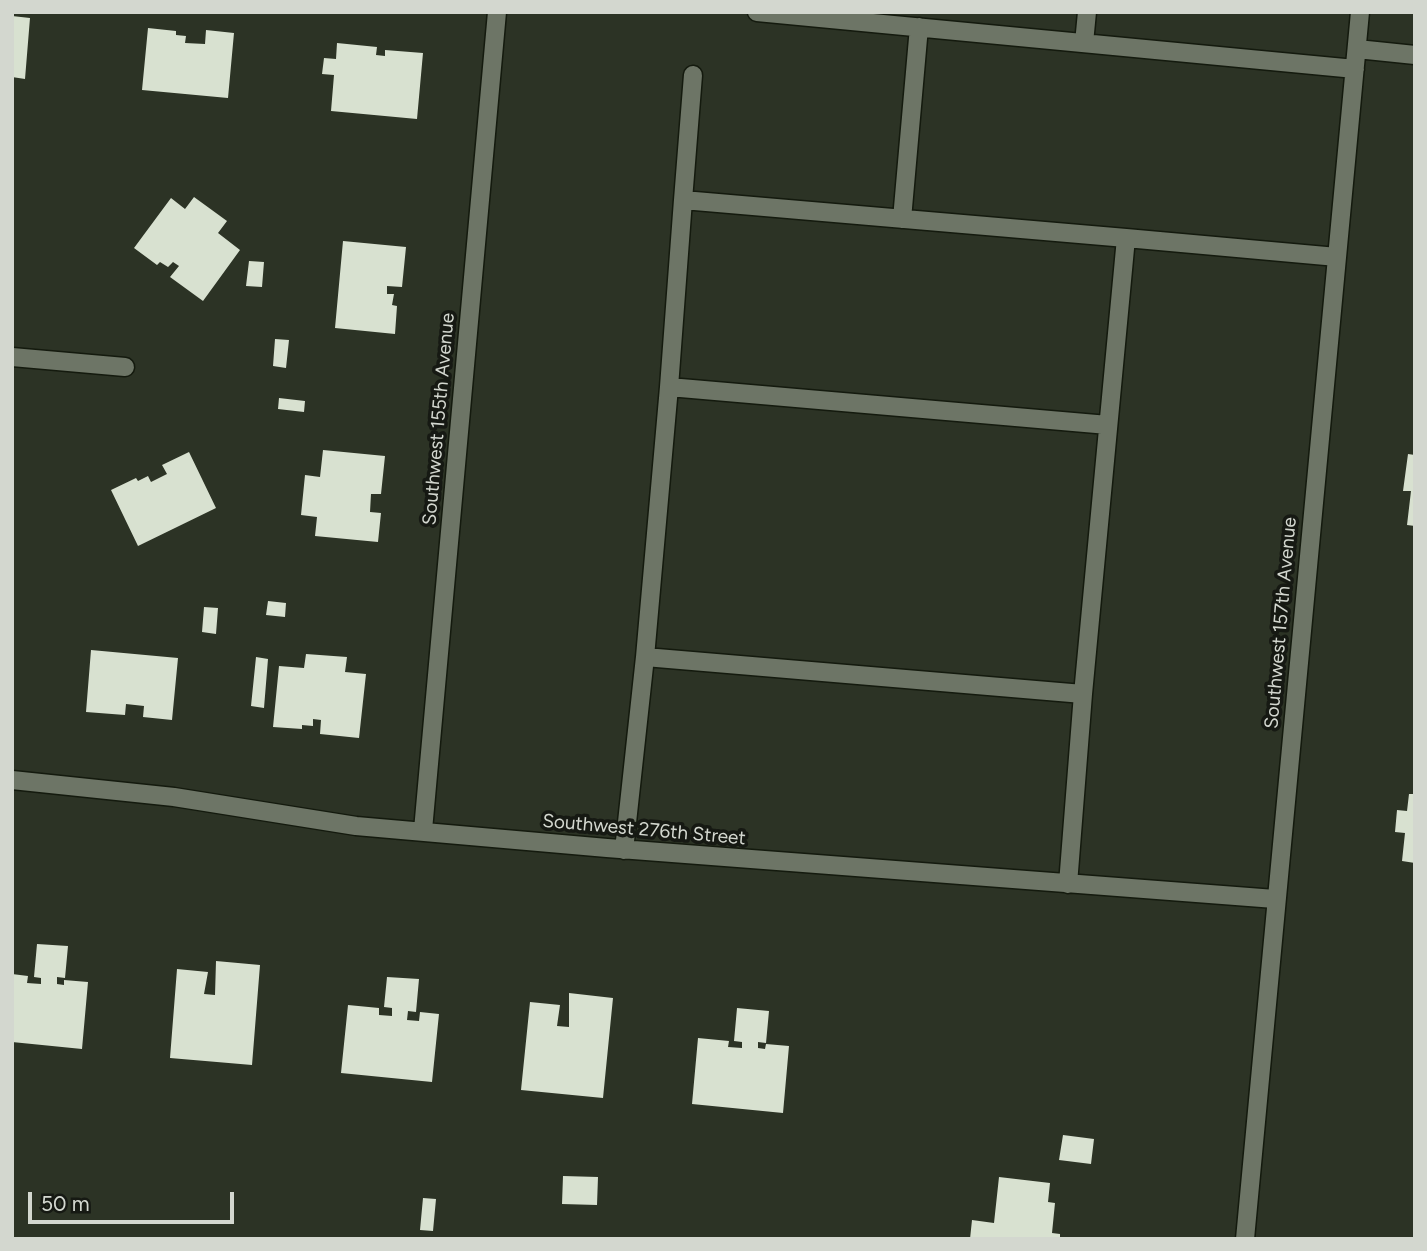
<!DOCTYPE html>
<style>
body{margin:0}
#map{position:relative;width:1427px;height:1251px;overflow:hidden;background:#2c3325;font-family:Figtree,sans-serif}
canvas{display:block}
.frame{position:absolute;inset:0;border:14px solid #d3d7cf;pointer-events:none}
.scale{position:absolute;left:28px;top:1192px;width:206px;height:32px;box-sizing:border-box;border:4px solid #d3d7cf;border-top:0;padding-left:9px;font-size:21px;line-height:24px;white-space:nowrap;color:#d3d7cf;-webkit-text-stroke:5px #161913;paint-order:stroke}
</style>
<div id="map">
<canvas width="1427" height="1251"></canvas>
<div class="frame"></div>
<div class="scale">50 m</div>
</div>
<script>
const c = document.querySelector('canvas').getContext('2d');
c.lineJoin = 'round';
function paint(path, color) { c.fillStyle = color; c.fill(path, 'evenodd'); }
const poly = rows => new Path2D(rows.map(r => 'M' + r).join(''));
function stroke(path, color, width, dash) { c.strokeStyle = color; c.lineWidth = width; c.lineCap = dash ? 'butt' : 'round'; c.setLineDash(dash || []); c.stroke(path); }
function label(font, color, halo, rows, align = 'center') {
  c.font = font + ' Figtree,sans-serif'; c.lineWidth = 7; c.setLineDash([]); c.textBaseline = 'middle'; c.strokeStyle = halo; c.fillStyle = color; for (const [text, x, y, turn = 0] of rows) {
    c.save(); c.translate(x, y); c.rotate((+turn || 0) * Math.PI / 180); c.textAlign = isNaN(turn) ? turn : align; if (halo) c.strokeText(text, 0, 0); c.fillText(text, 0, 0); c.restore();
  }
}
paint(poly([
 [12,16,30,18,25,79,12,77],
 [148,28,176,31,176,35,186,36,185,43,205,44,206,30,234,33,228,98,142,90],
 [337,43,377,47,376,55,385,56,385,50,423,53,417,119,331,111,334,75,322,74,324,58,336,59],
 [194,197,227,221,218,233,240,250,203,301,170,277,179,266,173,262,168,267,160,262,157,265,134,248,171,198,185,209],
 [343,241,406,247,402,287,387,286,387,294,394,294,392,305,397,306,395,334,335,328],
 [249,261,264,262,262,287,246,286],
 [275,339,289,340,286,368,273,366],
 [279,398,305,401,304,412,278,409],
 [323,450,385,456,381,494,371,494,370,512,381,513,378,542,315,536,317,517,301,515,305,475,320,477],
 [189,452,216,508,138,546,111,490,136,478,138,481,148,476,151,482,167,474,162,465],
 [1408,454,1415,455,1415,526,1407,525,1411,491,1403,491],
 [268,601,286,603,285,617,266,615],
 [204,607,218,608,216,634,202,632],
 [91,650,178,658,172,720,143,717,144,706,126,704,125,715,86,712],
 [306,654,347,657,345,672,366,674,359,738,320,734,321,720,313,719,313,726,302,725,302,729,273,727,279,666,304,668],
 [256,657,268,659,264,708,251,706],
 [1409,794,1415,794,1415,863,1402,861,1405,833,1395,832,1397,810,1407,811],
 [37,944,68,946,65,978,57,977,57,984,64,985,64,980,88,982,82,1049,12,1042,12,974,28,976,27,983,41,984,41,978,34,977],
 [216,961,260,965,252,1065,170,1058,177,969,208,972,204,994,215,995],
 [387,977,419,979,416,1012,408,1011,407,1020,419,1021,420,1012,439,1014,432,1082,341,1073,348,1005,379,1008,379,1015,392,1016,392,1008,384,1007],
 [569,993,613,998,603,1098,521,1090,530,1002,560,1005,557,1026,569,1027],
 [737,1008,769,1011,766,1043,758,1042,758,1048,765,1049,766,1044,789,1046,783,1113,692,1104,698,1038,729,1041,728,1047,742,1048,742,1042,734,1041],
 [1063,1135,1094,1139,1091,1164,1059,1160],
 [563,1176,598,1177,597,1205,562,1204],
 [999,1177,1050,1183,1048,1202,1055,1203,1052,1233,1060,1234,1060,1239,970,1239,972,1220,994,1223],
 [423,1198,436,1199,433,1231,420,1230]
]), '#d8e1d0');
const minor = poly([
 [757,12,1355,69],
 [1084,43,1087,12],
 [1357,49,1415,55],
 [693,75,683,200,1126,238],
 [902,219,919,27],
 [12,357,125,367],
 [669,387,683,200],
 [645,657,669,387,1108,425],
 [1083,694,1126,238,1337,257],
 [12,780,174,797,356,826,607,848,1275,899],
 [423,830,497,12],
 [624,850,645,657,1083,694,1068,884],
 [1245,1239,1360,12]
]);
stroke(minor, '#141a0e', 21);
stroke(minor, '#6d7566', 18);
label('19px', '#d3d7cf', '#161913', [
 ["Southwest 155th Avenue",439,419,-85],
 ["Southwest 157th Avenue",1281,623,-85],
 ["Southwest 276th Street",644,830,5]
]);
</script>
